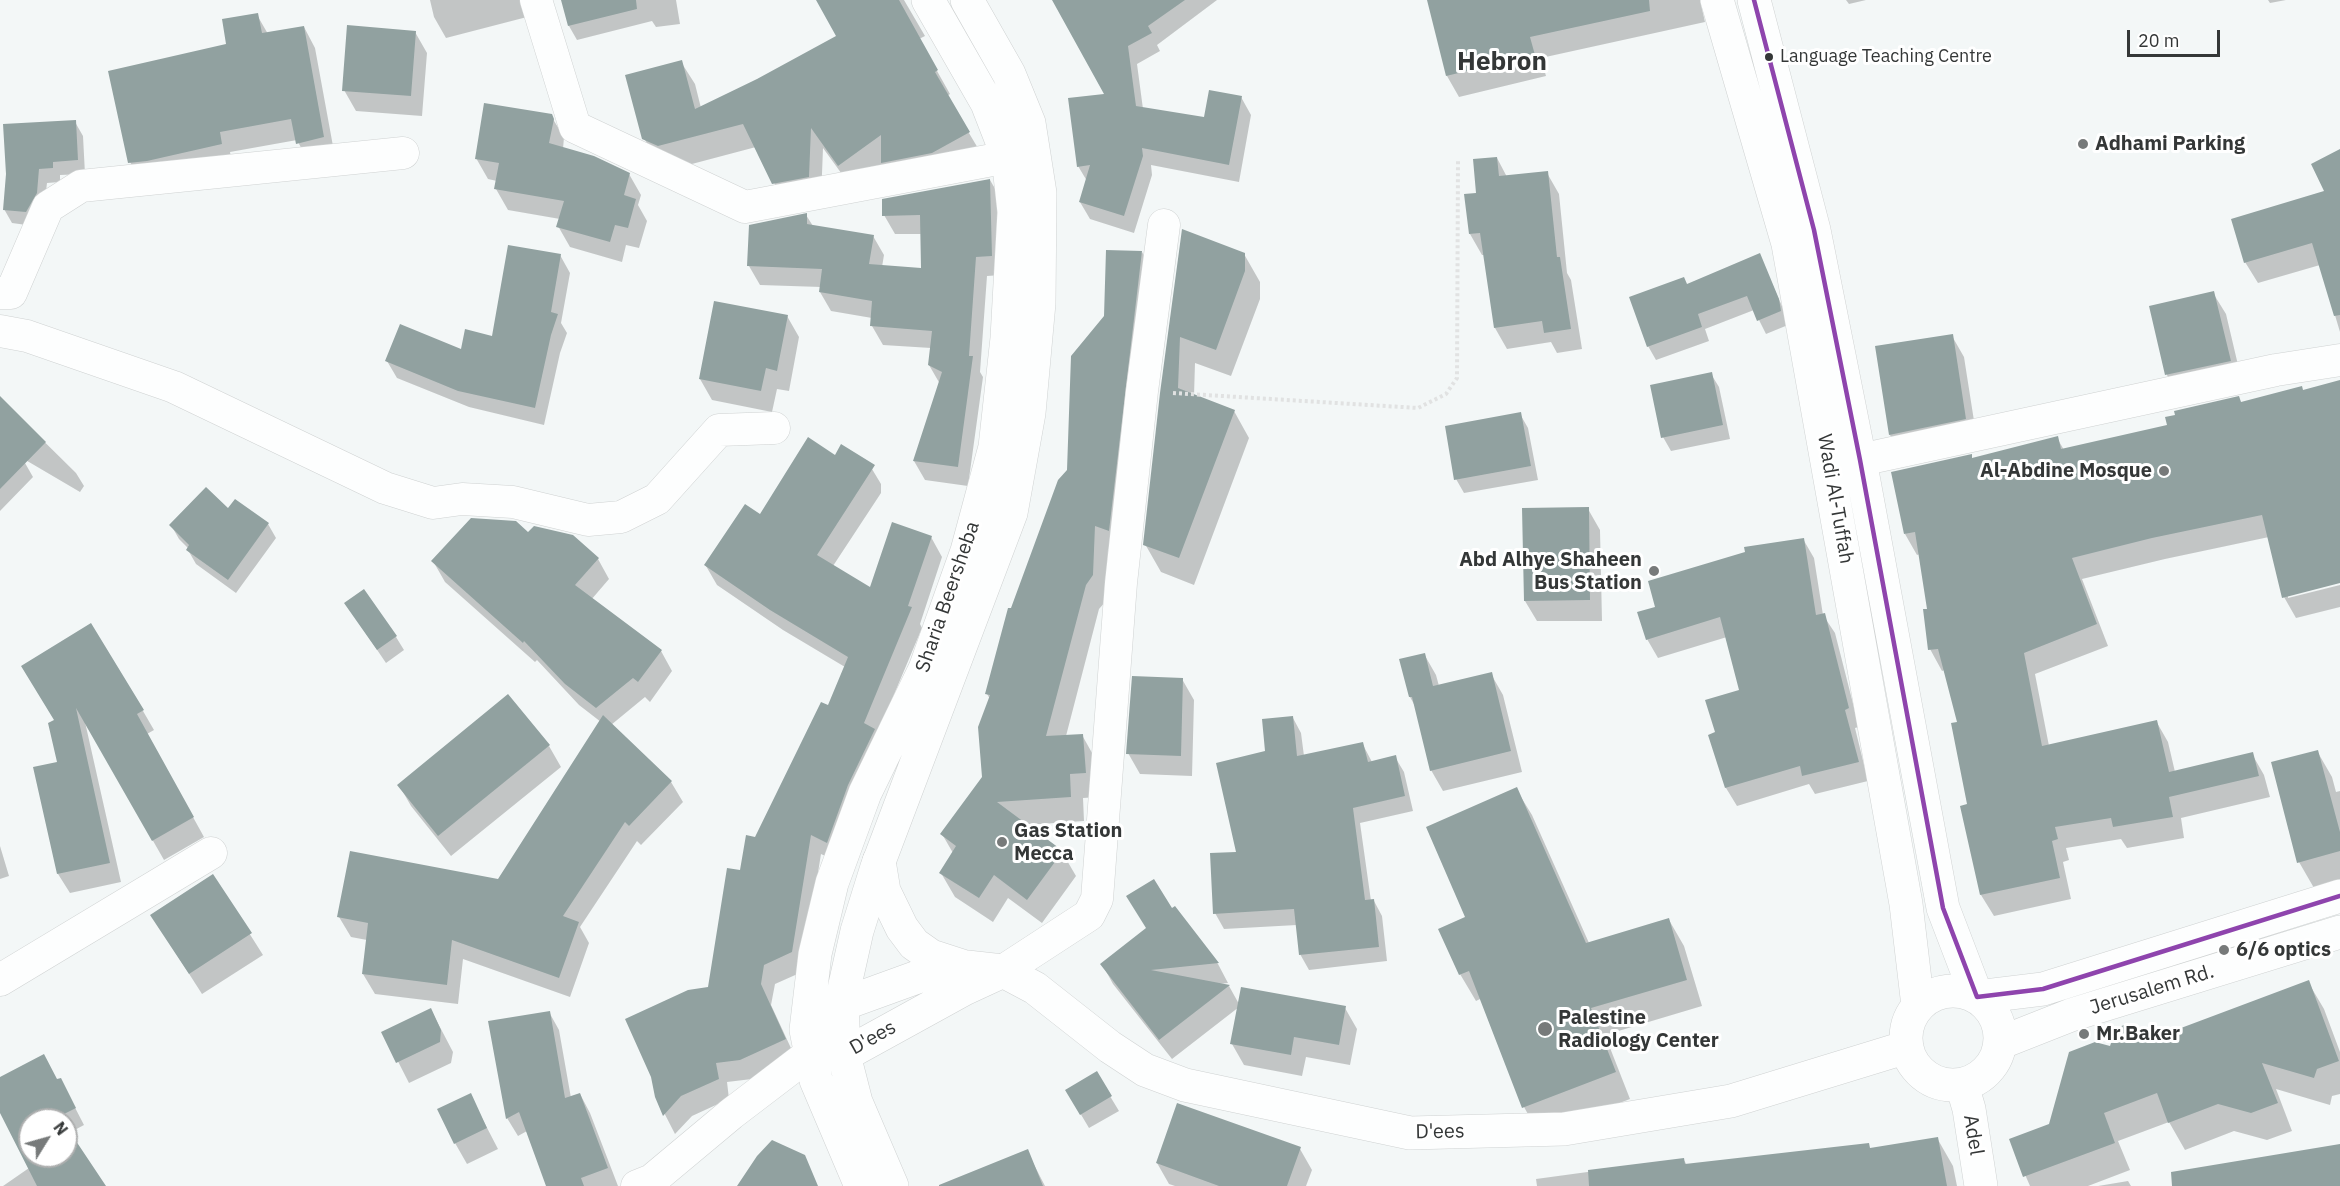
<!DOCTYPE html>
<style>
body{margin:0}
#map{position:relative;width:2340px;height:1186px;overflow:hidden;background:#f3f7f7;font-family:"IBM Plex Sans",sans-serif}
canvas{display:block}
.north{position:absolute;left:18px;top:1108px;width:60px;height:60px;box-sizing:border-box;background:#fff;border:2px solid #aeafaf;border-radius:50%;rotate:53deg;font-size:16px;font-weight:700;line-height:24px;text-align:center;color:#343737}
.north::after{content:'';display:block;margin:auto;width:21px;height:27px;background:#777a7a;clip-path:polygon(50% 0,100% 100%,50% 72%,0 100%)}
.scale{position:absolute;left:2127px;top:30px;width:93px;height:27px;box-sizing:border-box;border:3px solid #343737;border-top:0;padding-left:8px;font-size:18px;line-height:21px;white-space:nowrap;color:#343737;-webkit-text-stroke:4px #fff;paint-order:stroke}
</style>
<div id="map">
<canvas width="2340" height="1186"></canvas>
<div class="north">N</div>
<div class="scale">20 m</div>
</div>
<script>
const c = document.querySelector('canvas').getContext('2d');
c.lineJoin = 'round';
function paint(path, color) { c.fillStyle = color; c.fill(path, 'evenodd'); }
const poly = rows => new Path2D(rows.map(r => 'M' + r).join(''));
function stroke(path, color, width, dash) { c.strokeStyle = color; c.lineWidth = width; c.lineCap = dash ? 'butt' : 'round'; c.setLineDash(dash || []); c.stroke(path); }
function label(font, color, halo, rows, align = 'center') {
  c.font = font + ' "IBM Plex Sans",sans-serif'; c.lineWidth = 6; c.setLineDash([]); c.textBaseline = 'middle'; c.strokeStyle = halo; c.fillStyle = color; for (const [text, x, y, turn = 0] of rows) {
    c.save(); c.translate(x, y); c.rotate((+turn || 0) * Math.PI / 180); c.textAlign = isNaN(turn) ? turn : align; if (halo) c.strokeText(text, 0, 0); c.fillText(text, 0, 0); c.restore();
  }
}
paint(poly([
 [430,0,523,0,527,17,446,38,434,17],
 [563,0,676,0,680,24,656,27,652,21,577,40,569,26],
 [817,0,904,0,925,36,919,39,950,94,947,96,982,155,852,188,823,148,821,199,786,206,756,147,673,169,657,162,644,138,681,62,695,84,701,108,758,80,838,37],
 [1054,0,1217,0,1157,45,1160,51,1137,64,1143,109,1205,118,1241,97,1251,115,1239,182,1151,165,1152,175,1134,233,1090,219,1080,202,1087,181,1078,166,1106,95],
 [1429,0,1700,0,1705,22,1541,58,1546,76,1459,97,1447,76],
 [1846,0,1866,0,1849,4],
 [2268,0,2286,0,2270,3],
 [257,15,268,34,304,27,315,48,335,157,309,163,297,140,230,152,233,165,142,183,130,162,228,45],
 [415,32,427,53,422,116,356,111,344,90],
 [551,116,564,137,563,149,629,174,641,195,638,205,647,221,639,248,626,245,622,262,570,247,558,226,560,219,508,210,496,189,497,181,488,179,476,158],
 [75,122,83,136,85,174,60,175,60,182,47,183,44,208,34,226,12,223,4,209],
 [2340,151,2340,332,2320,265,2258,283,2245,262,2326,192],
 [1497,158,1507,177,1547,173,1559,194,1567,273,1571,280,1582,349,1557,353,1551,342,1507,349,1495,328,1485,255,1482,255,1470,234,1466,195,1478,194],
 [990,180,1001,199,1002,275,987,276,980,372,983,377,968,486,925,480,914,461,940,384,929,365,931,348,883,345,872,326,872,318,831,311,820,292,821,287,760,285,749,266,806,215,813,226,873,236,884,255,882,267,923,270,922,234,895,234,884,215],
 [1183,231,1244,254,1260,282,1260,299,1231,376,1195,363,1194,396,1234,411,1249,438,1194,585,1161,572,1145,544],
 [1142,252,1156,277,1122,555,1108,549,1107,600,1099,609,1066,736,1082,735,1096,760,1099,797,1083,798,1084,821,1026,825,1062,852,1076,876,1042,923,1008,898,993,922,955,897,941,873,953,853,942,834,984,778,990,699,987,694,1011,610,1068,471,1105,317],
 [560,255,570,273,561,323,567,333,560,353,544,425,469,407,397,378,387,361,462,351,493,337],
 [1759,255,1786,315,1788,325,1766,334,1754,310,1705,329,1709,341,1656,360,1648,346,1687,285],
 [2213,293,2226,314,2242,382,2179,396,2167,375,2151,307],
 [787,316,799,337,789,391,777,389,772,412,712,400,700,379],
 [1952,336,1964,357,1977,440,1902,456,1890,435,1877,347],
 [1711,374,1719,387,1730,439,1671,451,1663,437],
 [2340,382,2340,582,2288,595,2288,598,2340,585,2340,607,2296,618,2284,597,2269,537,2165,559,2082,579,2108,646,2035,674,2049,746,2156,721,2168,742,2175,772,2252,754,2264,775,2270,797,2181,818,2184,838,2127,848,2121,839,2066,848,2069,860,2063,862,2071,899,1994,916,1981,895,1961,807,1969,805,1958,723,1945,670,1942,671,1930,649,1929,610,1920,554,1917,555,1905,534,1973,459,2057,438,2064,450,2169,426,2242,404,2303,392],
 [0,398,76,473,84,486,80,492,0,445],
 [1520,414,1528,428,1538,480,1464,493,1456,479],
 [0,456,25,463,33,477,0,511],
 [835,457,869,464,881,484,881,493,833,566,871,589,931,537,942,557,920,624,922,628,877,735,838,862,821,854,802,972,775,984,771,1005,796,1059,752,1079,727,1082,729,1099,692,1116,675,1134,656,1097,710,988,741,872,756,838,829,707,845,667,783,630,717,585,706,566,760,517],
 [1588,509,1600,530,1602,621,1537,621,1525,601],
 [228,511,268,524,276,538,236,593,196,564,188,550,189,549,179,539,171,525],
 [528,534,598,559,609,579,591,600,661,651,672,671,650,702,645,697,611,725,671,782,683,802,641,845,637,841,580,927,589,943,570,997,463,959,458,1004,375,994,363,974,367,940,351,937,339,917,498,880,601,722,579,705,537,660,535,662,445,582,433,561],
 [1803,539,1814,558,1823,615,1835,633,1859,727,1855,728,1868,781,1815,794,1809,784,1737,806,1726,788,1717,733,1741,691,1727,637,1658,658,1647,639,1657,608],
 [346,604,396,637,404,650,386,663],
 [1424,654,1436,675,1439,686,1491,674,1503,695,1522,772,1443,791,1431,770,1415,706,1410,697],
 [23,667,143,711,154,730,147,734,204,837,164,860,85,722,121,882,70,893,58,874,59,763,55,720],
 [1182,679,1194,700,1192,776,1140,774,1128,753],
 [1293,718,1301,733,1304,756,1362,743,1372,762,1395,757,1404,772,1413,811,1360,823,1371,901,1374,901,1382,916,1387,961,1309,970,1300,954,1297,925,1224,929,1215,913,1238,853,1267,753],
 [549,746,561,767,451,856,411,806,399,785],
 [2317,751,2332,777,2336,792,2340,791,2340,881,2314,888,2299,862],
 [1516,789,1532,815,1589,943,1669,920,1684,946,1702,1006,1605,1035,1630,1099,1539,1134,1524,1107,1482,998,1476,1001,1460,974,1467,918],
 [0,846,9,876,0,879],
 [213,876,263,955,202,994,152,916],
 [1172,912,1177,912,1218,964,1228,983,1219,984,1229,986,1239,1004,1345,1008,1357,1029,1350,1065,1306,1057,1302,1076,1244,1065,1232,1044,1239,1007,1172,1059,1113,984,1102,964],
 [2308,982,2324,1009,2340,1052,2340,1094,2332,1096,2330,1105,2276,1089,2292,1131,2267,1140,2234,1131,2185,1150,2169,1122,2118,1141,2130,1170,2088,1186,2030,1186,2010,1140,2051,1125,2112,1048,2165,1036],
 [431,1010,453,1052,451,1063,409,1083,383,1032],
 [549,1012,559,1030,571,1098,580,1094,590,1113,618,1186,548,1186,527,1131,518,1136,507,1118],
 [1096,1073,1119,1111,1089,1128,1067,1091],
 [0,1078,58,1081,69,1096,84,1125,69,1133,105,1186,3,1186,29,1168,0,1110],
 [30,1120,66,1120,66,1156,30,1156],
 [470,1095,498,1149,467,1164,455,1143],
 [1937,1138,1953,1166,1957,1186,1887,1186],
 [1300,1149,1312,1170,1306,1186,1175,1186,1169,1184,1157,1163],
 [1027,1151,1045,1186,951,1186],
 [1683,1159,1687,1165,1854,1186,1537,1186,1536,1179],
 [2128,1181,2131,1186,2098,1186]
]), '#0003');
paint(poly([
 [561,0,636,0,637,9,568,26],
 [816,0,899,0,938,70,935,72,970,132,932,153,881,163,881,135,838,166,811,128,809,177,772,184,743,124,658,146,642,139,625,75,682,60,695,109,757,79,836,36],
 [1052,0,1185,0,1148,26,1152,33,1128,46,1136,106,1204,117,1209,90,1242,96,1229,165,1142,148,1143,156,1124,216,1079,202,1090,165,1077,167,1068,98,1104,94],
 [1427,0,1649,0,1650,11,1530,37,1535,55,1446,76],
 [258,13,262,33,304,26,324,137,296,144,291,119,220,132,222,144,147,161,128,163,108,71,226,44,222,19],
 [347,25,416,31,411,96,342,91],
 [484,103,552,114,554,119,549,143,594,156,630,173,624,195,636,199,628,228,615,225,610,242,556,227,564,201,494,189,499,163,475,159],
 [76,120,78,160,53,162,53,168,39,169,37,193,26,212,3,210,6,174,3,124],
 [2340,149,2340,315,2334,316,2312,243,2244,263,2231,219,2324,191,2311,164],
 [1497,157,1499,176,1548,171,1557,257,1560,257,1571,329,1544,333,1542,321,1494,328,1480,233,1469,234,1464,194,1476,193,1473,159],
 [990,179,992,256,976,257,969,356,973,356,958,467,913,461,942,372,928,365,932,331,870,326,872,301,819,292,822,269,747,266,749,225,807,213,807,224,874,235,869,264,921,268,920,215,882,216,882,199],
 [1182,229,1245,253,1245,271,1216,350,1180,337,1178,388,1235,410,1179,558,1143,545,1160,393],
 [508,245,561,254,551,312,558,314,551,335,535,408,458,391,385,361,400,324,461,349,465,329,492,336],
 [1106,250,1142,251,1109,531,1095,526,1093,575,1086,585,1046,736,1083,734,1086,773,1070,774,1071,797,997,802,1063,851,1027,900,994,875,979,898,939,873,956,846,940,834,982,777,978,727,990,695,985,694,1008,608,1011,608,1058,480,1067,470,1071,356,1104,316],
 [1760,253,1779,299,1781,311,1757,321,1747,296,1698,314,1702,327,1647,347,1629,297,1684,277,1687,284],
 [2214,291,2231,361,2165,375,2149,306],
 [714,301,788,315,777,371,766,368,761,391,699,379],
 [1953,334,1966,419,1889,435,1875,346],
 [1712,372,1723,425,1661,438,1650,385],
 [2340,380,2340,583,2282,598,2262,515,2152,538,2072,558,2097,624,2024,653,2042,746,2157,720,2169,772,2253,752,2259,776,2169,797,2173,817,2113,827,2111,818,2055,827,2058,839,2052,841,2060,878,1980,895,1960,806,1967,804,1951,723,1957,722,1938,649,1928,650,1923,609,1927,609,1915,532,1904,534,1891,472,1972,454,1972,458,2058,436,2061,449,2167,425,2165,417,2175,415,2174,411,2239,396,2241,402,2302,386,2303,390],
 [0,396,46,442,0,489],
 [1521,412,1531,466,1454,480,1445,426],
 [808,437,835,455,841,444,875,465,817,555,870,587,892,522,932,536,908,606,912,607,864,723,875,729,848,785,827,843,811,835,792,952,764,965,761,984,786,1039,740,1060,716,1063,719,1079,681,1096,663,1116,655,1097,651,1077,625,1019,688,990,708,987,727,868,740,870,746,835,755,837,821,702,828,705,848,657,770,610,704,565,745,504,760,514],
 [206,487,228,508,235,499,269,523,228,580,186,550,189,545,169,525],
 [1589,507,1590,600,1524,601,1522,508],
 [471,518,516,521,528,532,534,526,573,535,599,558,575,585,662,650,638,682,633,678,596,708,565,684,524,641,523,643,431,561],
 [1804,538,1816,615,1825,613,1849,708,1845,710,1859,762,1802,776,1800,766,1725,788,1708,735,1715,732,1705,700,1739,690,1720,617,1646,640,1637,612,1655,607,1648,581,1745,552,1744,547],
 [364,589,397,636,377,650,344,603],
 [91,623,144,710,137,714,194,817,152,841,76,708,110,863,57,874,33,767,57,762,48,723,54,720,21,666],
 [1425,653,1433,686,1492,672,1511,751,1430,771,1412,697,1409,697,1399,659],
 [1132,676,1183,678,1181,756,1126,754],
 [508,694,550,745,438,836,397,785],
 [603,715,672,781,629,826,625,822,563,916,579,922,559,978,452,940,447,985,362,974,368,923,337,917,350,851,498,879],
 [1293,716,1297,756,1363,742,1368,762,1396,755,1405,796,1353,808,1365,900,1374,899,1379,947,1299,955,1294,909,1213,914,1210,853,1236,852,1216,763,1265,751,1262,719],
 [2318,750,2340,832,2340,851,2297,863,2271,762],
 [1517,787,1586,943,1669,918,1687,980,1591,1008,1616,1072,1522,1108,1469,971,1459,975,1438,929,1465,917,1426,827],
 [213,874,252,933,189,974,150,915],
 [1154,879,1172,908,1175,906,1219,963,1151,970,1230,985,1159,1040,1100,964,1146,928,1126,896],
 [2309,980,2339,1061,2317,1069,2314,1078,2262,1063,2278,1103,2251,1113,2218,1104,2168,1123,2157,1093,2104,1113,2115,1143,2023,1177,2009,1139,2049,1124,2069,1052,2095,1042,2110,1046,2116,1028,2127,1024,2165,1034],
 [1241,987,1346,1006,1339,1045,1294,1037,1291,1055,1230,1044],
 [431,1008,441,1030,440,1042,396,1063,381,1032],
 [550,1011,565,1098,580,1093,608,1168,581,1178,584,1186,546,1186,519,1112,506,1119,488,1021],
 [44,1054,57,1079,61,1078,76,1108,60,1116,62,1120,30,1120,30,1156,66,1156,66,1126,106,1186,37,1186,0,1113,0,1077],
 [1097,1071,1112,1096,1080,1115,1065,1090],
 [471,1093,487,1128,454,1144,437,1109],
 [1177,1103,1301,1147,1287,1186,1219,1186,1156,1163],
 [1938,1137,1947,1186,1589,1186,1588,1170,1684,1158,1685,1164,1869,1143,1870,1148],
 [772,1140,805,1155,818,1186,737,1186,757,1156],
 [2340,1144,2340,1186,2172,1186,2171,1172],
 [1028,1149,1043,1186,939,1186,939,1185]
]), '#91a1a0');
const minor = poly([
 [536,0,575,127,745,207,1008,157],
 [0,293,11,293,48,207,81,186,403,153],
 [0,331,27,336,174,387,385,488,433,503,462,499,513,502,588,520,621,517,657,499,719,430,774,428],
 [1860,460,2276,370,2340,360],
 [1003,971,1089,915,1097,899,1121,583,1142,391,1164,225],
 [0,980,211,853],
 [637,1186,652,1180,731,1114,811,1053]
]);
const tertiary = poly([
 [1717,0,1788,244,1906,904,1918,1006],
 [1754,0,1814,230,1860,460,1943,908,1977,997],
 [1962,1085,1969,1109,1981,1186],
 [861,1186,816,1080,806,1030,815,954,832,883,865,793,925,669,967,551,995,447,1007,338,1014,212,1008,157,987,103,928,0],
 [892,1186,856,1102,844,1055,842,998,857,931,877,867,1011,513,1029,413,1039,303,1040,193,1029,123,1009,74,967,0]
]);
const secondary = poly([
 [879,861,884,891,902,928,914,944,931,956,965,967],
 [1003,971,964,989,844,1055,811,1053,843,1004,923,975,967,967,1003,971,1035,988,1110,1047,1145,1070,1185,1085,1410,1133,1564,1129,1731,1101,1907,1047],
 '1906 1038a47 47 0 1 1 94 0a47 47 0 1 1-94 0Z',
 [1977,997,2043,989,2340,896],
 [2000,1043,2071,1015,2340,932]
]);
stroke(minor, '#cfd2d2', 33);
stroke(tertiary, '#cfd2d2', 34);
stroke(secondary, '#cfd2d2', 34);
stroke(poly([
 [1173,393,1418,408,1446,394,1457,378,1458,160]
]), '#e1e2e2', 4, [3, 3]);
stroke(minor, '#fdfefe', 32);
stroke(tertiary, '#fdfefe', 33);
stroke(secondary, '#fdfefe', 33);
stroke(poly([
 [1754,0,1814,230,1860,460,1943,908,1977,997,2043,989,2340,896]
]), '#8e44ad', 4.5);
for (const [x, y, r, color] of [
 [1769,57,5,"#343737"],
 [2083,144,6,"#777a7a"],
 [2164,471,6,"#777a7a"],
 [1654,571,6,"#777a7a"],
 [1002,842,6,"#777a7a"],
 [2224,950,6,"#777a7a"],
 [1545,1029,8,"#777a7a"],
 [2084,1034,6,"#777a7a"]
]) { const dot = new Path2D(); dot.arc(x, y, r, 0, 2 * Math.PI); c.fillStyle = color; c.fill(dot); stroke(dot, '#fff', 2); }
label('18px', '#343737', '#fff', [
 ["Language Teaching Centre",1780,57]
], 'left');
label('bold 20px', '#343737', '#fff', [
 ["Adhami Parking",2095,144],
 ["Al-Abdine Mosque",2152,471,"right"],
 ["Abd Alhye Shaheen",1642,560,"right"],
 ["Bus Station",1642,583,"right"],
 ["Gas Station",1014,831],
 ["Mecca",1014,854],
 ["6/6 optics",2236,950],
 ["Palestine",1558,1018],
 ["Radiology Center",1558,1041],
 ["Mr.Baker",2096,1034]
], 'left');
label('20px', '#343737', '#fff', [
 ["Wadi Al-Tuffah",1835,499,80],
 ["Sharia Beersheba",948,597,-71],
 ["Jerusalem Rd.",2152,990,-17],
 ["D'ees",873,1038,-29],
 ["D'ees",1440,1132,-1],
 ["Adel",1973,1135,81]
]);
label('bold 26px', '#343737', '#fff', [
 ["Hebron",1502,62]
]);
</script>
